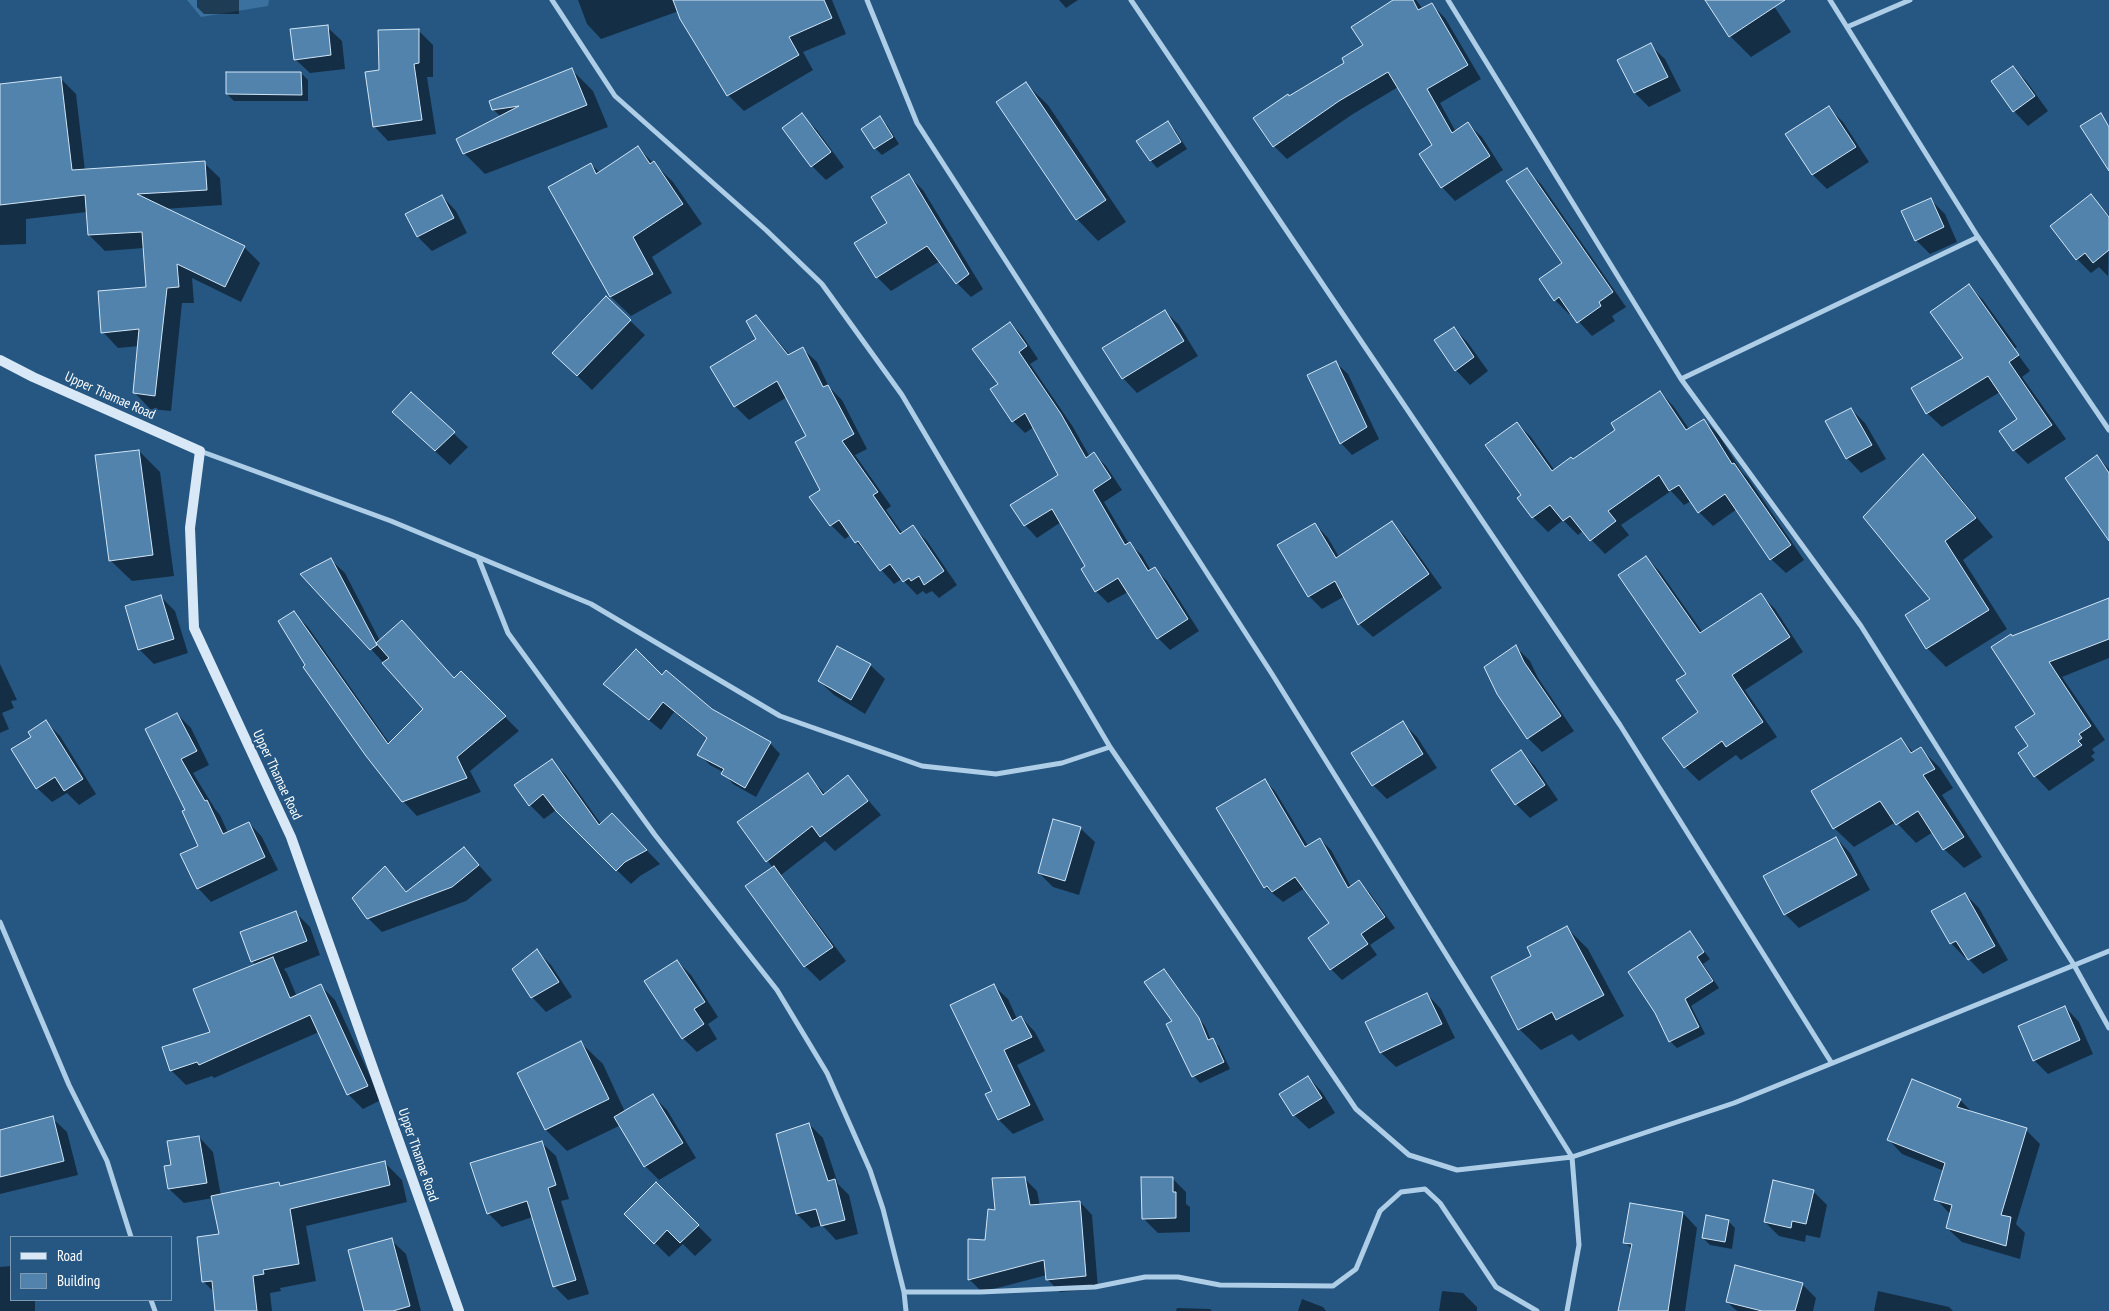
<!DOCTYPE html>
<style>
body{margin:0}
#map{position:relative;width:2109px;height:1311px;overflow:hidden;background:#265782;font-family:"PT Sans Narrow",sans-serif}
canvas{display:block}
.legend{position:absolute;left:10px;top:1236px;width:162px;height:65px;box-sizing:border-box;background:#265782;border:1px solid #7d9ab4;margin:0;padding:6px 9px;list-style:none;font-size:15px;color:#fff}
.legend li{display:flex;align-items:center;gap:10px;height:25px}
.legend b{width:25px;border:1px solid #7d9ab4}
</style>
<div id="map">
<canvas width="2109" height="1311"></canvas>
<ul class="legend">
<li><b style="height:6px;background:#d8e8f6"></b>Road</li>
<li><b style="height:14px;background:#5283ac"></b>Building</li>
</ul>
</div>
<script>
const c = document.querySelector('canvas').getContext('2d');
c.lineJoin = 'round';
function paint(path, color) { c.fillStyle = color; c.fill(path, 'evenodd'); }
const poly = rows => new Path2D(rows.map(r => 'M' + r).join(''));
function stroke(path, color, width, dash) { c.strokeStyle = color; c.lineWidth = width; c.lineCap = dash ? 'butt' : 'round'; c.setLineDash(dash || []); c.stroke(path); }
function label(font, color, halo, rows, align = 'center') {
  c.font = font + ' "PT Sans Narrow",sans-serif'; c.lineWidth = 4; c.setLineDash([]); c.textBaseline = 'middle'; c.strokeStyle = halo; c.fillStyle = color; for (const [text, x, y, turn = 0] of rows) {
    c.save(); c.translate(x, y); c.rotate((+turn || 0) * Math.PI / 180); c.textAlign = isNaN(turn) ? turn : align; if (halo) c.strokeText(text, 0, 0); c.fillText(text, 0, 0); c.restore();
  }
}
paint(poly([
 [187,0,269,0,268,6,201,17]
]), '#3a719f');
paint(poly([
 [197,0,239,0,239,14,204,14,197,7],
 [578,0,832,0,846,34,803,52,813,70,744,111,728,95,679,11,601,39,587,24],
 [1059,0,1078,0,1066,8],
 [1395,0,1416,0,1423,9,1431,4,1445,18,1481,79,1440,103,1456,132,1468,124,1482,137,1503,170,1455,201,1442,187,1434,146,1398,87,1353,114,1287,159,1274,146,1289,97,1346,63,1365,46],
 [1706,0,1770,0,1791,32,1751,57,1730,36],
 [327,27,342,41,345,69,310,73,295,59],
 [418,30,433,45,433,77,427,77,436,134,388,141,374,126,380,71],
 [1650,45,1665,59,1681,91,1649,107,1635,93],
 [2013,67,2027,82,2048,111,2028,126,2014,111,1993,81],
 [572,70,593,91,608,127,485,174,464,153,501,117,493,109],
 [301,73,308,80,308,101,234,101,227,94],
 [60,78,76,94,85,171,204,163,220,178,222,205,164,209,244,247,260,263,241,302,192,278,194,303,182,303,171,411,150,409,135,393,139,346,118,348,103,332,147,288,144,248,105,251,89,235,87,212,26,219,26,244,0,245,0,85],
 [1026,84,1048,105,1126,222,1098,241,1077,219],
 [1829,108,1843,122,1869,162,1827,189,1813,175,1787,135],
 [801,115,816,129,844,167,826,180,812,166],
 [880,118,887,125,899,144,882,155,875,148],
 [1168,123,1175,130,1187,149,1157,168,1151,161,1138,141],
 [638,148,673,182,702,224,652,257,672,293,631,316,611,297,550,187,591,164,600,173],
 [1526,170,1541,184,1626,307,1612,316,1615,321,1592,336,1571,313,1569,314,1555,300,1564,263],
 [909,176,923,190,983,289,971,297,957,283,940,261,891,291,877,277,888,224],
 [442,196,456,211,467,233,432,251,418,237,407,214],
 [2091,196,2109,215,2108,276,2099,267,2091,273,2077,259],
 [1930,199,1945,214,1957,242,1930,254,1916,240],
 [1969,286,1983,300,2017,347,2014,349,2030,371,2022,377,2066,439,2028,464,2014,450,2018,419,2000,392,1942,427,1927,413,1965,358],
 [606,298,645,335,592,390,568,367],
 [1165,311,1179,325,1198,356,1137,393,1123,378,1104,348],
 [756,316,790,355,803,349,817,362,829,387,842,400,867,449,855,455,891,506,886,510,903,534,913,527,927,541,957,585,939,598,932,591,926,594,923,591,917,595,902,579,894,584,850,535,845,539,831,525,807,437,787,397,749,420,735,406,758,340],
 [1010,323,1022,335,1038,359,1030,364,1073,427,1090,457,1094,454,1106,466,1122,490,1104,502,1129,544,1142,555,1151,571,1155,569,1167,581,1199,631,1170,650,1158,638,1128,592,1108,603,1096,591,1087,566,1061,522,1037,538,1025,525,1060,475,1034,427,1025,433,1013,421,1000,384],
 [1454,328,1468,343,1488,371,1470,385,1456,370,1436,340],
 [1336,363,1348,374,1379,439,1352,455,1341,443],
 [1660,392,1674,407,1689,429,1704,420,1718,434,1742,472,1748,478,1804,560,1786,573,1771,559,1737,509,1713,526,1699,512,1691,501,1684,505,1671,491,1621,525,1629,535,1605,554,1583,531,1578,535,1563,520,1548,532,1533,517,1519,499,1523,496,1517,423,1531,437,1555,471,1617,430],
 [411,394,468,447,450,465,408,426],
 [1851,409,1865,423,1886,459,1861,473,1847,458],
 [139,451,160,472,174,576,132,581,110,560],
 [1923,456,1941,474,1993,537,1963,560,2007,629,1946,667,1927,648,1932,599],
 [2097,457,2109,469,2109,471,2107,471,2109,475,2109,533],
 [1392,523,1405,536,1442,588,1373,637,1359,624,1345,596,1322,609,1309,596,1315,524,1328,538,1339,557],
 [1646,557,1660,572,1703,633,1761,595,1775,609,1803,652,1745,690,1777,737,1741,760,1736,755,1699,781,1685,767,1700,713],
 [330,559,345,573,380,641,454,679,461,673,519,731,470,771,481,792,417,816,403,801,307,666,294,613,308,627,390,744,425,709,371,649],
 [161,597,175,611,188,653,154,664,139,649],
 [2109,607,2109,658,2062,677,2105,740,2092,749,2095,753,2091,756,2095,760,2049,791,2035,776,2030,747,2037,714,2012,637],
 [1516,647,1530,661,1538,678,1574,731,1542,752,1528,738],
 [0,664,17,700,11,701,14,708,2,713,9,729,0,733],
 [870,665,885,679,865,714,834,695,819,681],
 [662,677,711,710,770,743,780,754,756,797,733,784,723,772,710,765,699,754,707,739,674,712,661,730,604,684],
 [177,714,191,728,209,765,193,773,215,809,220,815,228,833,249,823,262,837,278,870,211,902,198,888,199,847,186,811,146,730],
 [46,722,60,736,96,794,79,805,67,793,52,802,37,788,13,749,33,737],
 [1403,723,1417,737,1437,768,1387,799,1373,785],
 [1901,739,1914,753,1921,749,1940,768,1953,788,1942,795,1982,857,1964,868,1944,849,1933,832,1916,843,1896,822,1854,847,1834,828],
 [1521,752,1535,766,1558,800,1530,818,1516,804],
 [551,760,566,775,601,824,626,829,660,864,640,876,631,884,556,810,544,819,530,805],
 [808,775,825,794,848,777,881,815,835,851,825,841,781,875,846,961,820,981,805,966,747,887,773,868,739,822],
 [1265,781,1275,791,1308,846,1320,839,1331,850,1351,887,1359,882,1369,892,1395,928,1370,945,1377,955,1342,980,1331,969,1310,938,1331,923,1305,888,1283,902,1265,887],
 [1080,828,1095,842,1079,895,1053,887,1039,873],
 [1836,838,1850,853,1870,890,1799,928,1785,914],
 [464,848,492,880,466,901,382,932,368,918,385,867,407,892],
 [1965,894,1979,908,2008,960,1983,974,1967,957,1965,958,1951,943],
 [296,913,310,927,320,955,284,969,287,973,297,997,321,986,335,1000,381,1100,363,1109,348,1094,319,1032,214,1078,212,1076,186,1085,171,1070,212,1032,256,965,252,961],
 [1566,927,1588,949,1624,1016,1579,1041,1572,1034,1541,1050,1519,1029,1533,956],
 [1690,933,1710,959,1703,964,1719,988,1691,1006,1705,1034,1677,1048,1670,1041],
 [537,951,551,965,572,997,546,1012,532,997],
 [677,961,691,975,718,1017,708,1024,717,1039,697,1052,683,1038],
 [1163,971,1205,1026,1211,1040,1219,1046,1230,1069,1200,1083,1194,1076,1174,1022],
 [993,985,1008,999,1017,1019,1021,1017,1035,1032,1045,1051,1017,1065,1044,1120,1013,1134,999,1120,994,1091],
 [1427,994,1441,1009,1455,1038,1396,1067,1381,1053,1367,1023],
 [2065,1007,2079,1022,2093,1054,2048,1074,2034,1060],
 [581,1043,603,1064,625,1112,653,1096,667,1110,696,1158,659,1180,645,1166,621,1125,567,1151,546,1130,519,1073],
 [1308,1077,1322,1092,1335,1113,1309,1129,1294,1115],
 [1960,1100,1973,1113,2026,1130,2040,1144,2016,1224,2025,1233,2020,1259,1962,1242,1947,1228,1950,1214,1936,1199,1944,1171,1902,1154,1888,1139],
 [52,1118,67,1132,78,1175,0,1194,0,1131],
 [809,1124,823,1138,838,1184,849,1195,858,1234,836,1240,822,1225,811,1228,797,1214],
 [199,1137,213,1152,221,1196,279,1183,282,1187,384,1162,402,1180,407,1202,306,1226,316,1281,280,1288,281,1291,270,1293,272,1311,216,1311,214,1292,203,1281,221,1235,213,1198,184,1203,169,1189,166,1167,173,1166],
 [542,1143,556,1156,569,1199,561,1201,589,1294,568,1300,554,1286,533,1217,502,1227,488,1213],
 [1024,1178,1037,1191,1040,1206,1080,1202,1092,1215,1098,1289,1060,1292,1047,1279,1047,1275,982,1292,969,1279,986,1241,997,1211],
 [1172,1178,1186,1192,1186,1204,1190,1207,1190,1232,1158,1233,1143,1218],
 [656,1184,712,1240,695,1256,683,1244,669,1257,626,1214],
 [1813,1191,1827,1205,1820,1238,1806,1235,1805,1242,1779,1236,1765,1222],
 [1683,1213,1697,1228,1685,1311,1619,1311,1632,1249,1625,1242],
 [1728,1221,1735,1228,1732,1249,1710,1245,1703,1238],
 [391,1240,406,1254,421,1311,365,1311],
 [11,1266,11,1300,35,1300,35,1311,0,1311,0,1267],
 [1802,1284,1816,1298,1813,1311,1737,1311,1727,1302],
 [1442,1291,1463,1293,1477,1307,1477,1311,1439,1311],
 [1878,1291,1949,1307,1953,1311,1874,1311],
 [1302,1299,1323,1307,1326,1311,1298,1311],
 [1177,1308,1210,1309,1212,1311,1176,1311]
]), '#0007');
const building = poly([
 [673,0,824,0,832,18,789,37,799,55,727,96,680,19,673,0],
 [1393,0,1413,0,1418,10,1432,3,1468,65,1427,89,1452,133,1468,122,1490,156,1441,188,1419,154,1432,145,1388,72,1339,101,1273,147,1253,118,1288,94,1289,96,1344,63,1342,58,1363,45,1351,27,1393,0],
 [1705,0,1785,0,1729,37,1705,0],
 [328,25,331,55,294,60,290,29,328,25],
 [419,29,419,63,414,64,422,120,373,127,365,72,379,70,378,30,419,29],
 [1651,43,1668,77,1634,93,1617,60,1651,43],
 [2013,66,2035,96,2013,112,1991,81,2013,66],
 [572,68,587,105,463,154,456,139,519,106,492,110,489,101,572,68],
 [226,72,301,72,302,95,226,94,226,72],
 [61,77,72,170,205,161,207,190,137,194,245,246,225,287,177,264,179,287,167,288,155,396,133,393,139,329,101,333,98,291,146,287,142,232,88,235,85,195,0,205,0,84,61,77],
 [1026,82,1106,200,1076,220,996,102,1026,82],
 [1829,106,1856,147,1812,175,1785,134,1829,106],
 [802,113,831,152,811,167,782,128,802,113],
 [2101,113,2109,127,2109,171,2080,126,2101,113],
 [880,116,893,137,874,149,861,129,880,116],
 [1168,121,1181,142,1150,161,1136,141,1168,121],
 [638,146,650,164,654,161,683,204,633,237,653,274,610,297,548,187,591,163,596,174,638,146],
 [1527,168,1613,292,1599,302,1601,306,1577,323,1559,297,1554,301,1539,279,1562,263,1506,181,1527,168],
 [909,174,969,274,956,284,927,246,876,278,854,243,887,223,871,197,909,174],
 [2091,194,2109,217,2109,250,2093,263,2085,253,2076,260,2050,226,2091,194],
 [442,195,454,218,417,237,405,214,442,195],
 [1931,198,1944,227,1915,241,1901,211,1931,198],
 [1969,284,2019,355,2009,362,2052,425,2013,451,1999,431,2017,419,1988,376,1926,414,1911,388,1963,358,1930,312,1969,284],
 [606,296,631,320,577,376,552,353,606,296],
 [1165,310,1184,341,1122,379,1102,348,1165,310],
 [756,315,788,355,803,347,823,387,828,385,854,434,842,441,878,492,873,495,900,534,913,525,944,571,924,585,919,576,911,581,909,578,903,582,890,564,880,571,858,541,855,543,839,520,830,526,809,497,820,490,795,442,806,436,777,381,734,407,710,367,756,339,746,321,756,315],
 [1010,322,1027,346,1019,352,1061,414,1086,458,1094,452,1111,478,1093,490,1125,545,1130,542,1148,571,1155,567,1188,619,1157,639,1118,578,1095,592,1081,569,1085,566,1052,509,1024,526,1010,505,1058,475,1025,413,1012,422,990,389,998,384,972,349,1010,322],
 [1454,327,1474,357,1455,371,1434,340,1454,327],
 [1336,361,1367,427,1340,444,1307,375,1336,361],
 [1660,391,1686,430,1704,419,1732,464,1734,463,1791,545,1770,560,1725,494,1698,513,1679,485,1669,491,1659,475,1608,511,1616,521,1590,541,1570,516,1563,521,1550,505,1532,518,1517,498,1521,495,1485,445,1517,422,1552,471,1571,457,1573,459,1615,430,1611,423,1660,391],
 [411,392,455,432,435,451,392,412,411,392],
 [1851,408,1872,445,1846,459,1825,421,1851,408],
 [139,450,153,555,109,561,95,455,139,450],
 [1923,454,1976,518,1945,541,1989,610,1926,649,1905,615,1930,599,1863,517,1923,454],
 [2097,455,2109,473,2109,541,2065,478,2097,455],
 [1392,521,1429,574,1358,625,1335,581,1308,597,1277,545,1315,523,1336,558,1392,521],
 [1646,556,1700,633,1761,593,1790,637,1732,675,1763,722,1726,747,1722,741,1684,768,1662,738,1698,712,1676,680,1686,674,1618,575,1646,556],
 [331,558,377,645,370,650,300,574,331,558],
 [161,595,174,639,138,650,125,606,161,595],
 [2109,598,2109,639,2049,662,2091,726,2079,734,2082,738,2078,741,2082,745,2034,777,2018,753,2028,746,2015,727,2035,714,1991,647,2011,634,2012,636,2109,598],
 [294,611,388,744,423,709,382,663,389,658,376,643,402,620,454,678,461,671,506,716,457,757,467,778,402,802,366,756,303,667,305,665,278,621,294,611],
 [1516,645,1524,662,1561,716,1527,739,1497,694,1484,667,1516,645],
 [837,646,871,664,851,700,818,681,837,646],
 [636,649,662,675,666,670,712,709,771,742,745,788,721,774,724,769,697,755,707,738,663,702,649,720,603,684,636,649],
 [177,713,197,751,181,759,205,801,207,800,223,834,249,822,265,857,197,889,180,854,198,846,182,811,185,810,145,729,177,713],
 [46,720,83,779,64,791,55,777,36,789,11,749,31,737,28,732,46,720],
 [1403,721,1423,754,1372,786,1351,753,1403,721],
 [1901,738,1911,753,1921,747,1935,769,1923,775,1964,837,1943,850,1918,811,1896,825,1880,801,1833,829,1811,791,1901,738],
 [1521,750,1545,785,1515,805,1491,770,1521,750],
 [552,759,599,825,612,813,647,850,625,862,616,871,556,811,543,794,529,806,514,785,552,759],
 [808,773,823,795,848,775,868,801,820,837,812,826,766,862,737,822,808,773],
 [1265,779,1305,847,1320,838,1348,888,1359,880,1385,917,1361,934,1368,944,1330,970,1308,938,1329,923,1295,877,1272,892,1267,886,1264,888,1216,808,1265,779],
 [1053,819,1081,827,1065,881,1038,873,1053,819],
 [1836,837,1857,875,1784,915,1763,876,1836,837],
 [464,847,479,865,452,887,367,919,352,898,385,866,406,892,464,847],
 [774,866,833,947,804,967,745,886,774,866],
 [1965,893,1995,946,1968,960,1956,941,1950,944,1931,911,1965,893],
 [296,911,307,941,251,962,240,932,296,911],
 [1567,926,1604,995,1556,1020,1552,1012,1518,1030,1491,977,1531,956,1527,947,1567,926],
 [1690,931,1704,952,1697,957,1713,981,1685,999,1699,1027,1669,1042,1655,1013,1628,972,1690,931],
 [537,949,559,982,531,998,512,969,537,949],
 [273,957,290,998,321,984,368,1086,347,1095,310,1015,199,1065,197,1062,170,1071,162,1047,210,1032,193,989,273,957],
 [677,960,705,1002,694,1009,704,1024,682,1039,644,981,677,960],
 [1164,969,1199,1018,1208,1040,1213,1038,1224,1062,1192,1077,1166,1024,1172,1021,1144,982,1164,969],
 [994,984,1012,1021,1021,1016,1032,1037,1004,1050,1030,1105,998,1120,985,1094,992,1091,950,1005,994,984],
 [1427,993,1442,1024,1380,1053,1365,1022,1427,993],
 [2065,1006,2080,1040,2033,1061,2018,1026,2065,1006],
 [581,1041,609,1099,545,1130,517,1073,581,1041],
 [1308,1076,1322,1098,1293,1116,1279,1094,1308,1076],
 [1912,1079,1961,1099,1957,1107,2027,1128,2001,1215,2011,1217,2006,1246,1946,1228,1952,1205,1934,1200,1945,1163,1887,1140,1912,1079],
 [653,1094,683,1143,644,1167,614,1117,653,1094],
 [53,1116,64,1161,0,1177,0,1130,53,1116],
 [809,1123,828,1181,835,1179,845,1220,821,1226,816,1209,796,1214,776,1134,809,1123],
 [199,1136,207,1183,168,1189,164,1166,171,1165,167,1141,199,1136],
 [542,1141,556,1185,548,1188,576,1280,553,1287,527,1201,487,1214,470,1163,542,1141],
 [385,1161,390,1185,290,1209,299,1264,263,1270,264,1274,253,1276,257,1311,215,1311,212,1281,202,1282,197,1237,219,1234,211,1196,279,1182,280,1186,385,1161],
 [1025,1177,1030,1205,1080,1201,1086,1276,1046,1280,1044,1260,968,1280,968,1239,985,1240,988,1209,995,1210,992,1178,1025,1177],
 [1141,1177,1173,1177,1173,1192,1176,1192,1176,1218,1142,1219,1141,1177],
 [1773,1180,1814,1190,1806,1224,1792,1221,1791,1228,1764,1222,1773,1180],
 [656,1182,699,1225,680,1243,667,1230,654,1244,624,1214,656,1182],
 [1630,1203,1683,1212,1668,1311,1618,1311,1632,1244,1623,1243,1630,1203],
 [1706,1215,1729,1220,1725,1242,1702,1238,1706,1215],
 [392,1238,410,1306,393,1311,364,1311,348,1250,392,1238],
 [1735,1265,1803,1283,1795,1311,1762,1311,1726,1302,1735,1265]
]);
paint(building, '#5283ac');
stroke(building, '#d1e5f5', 1);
stroke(poly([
 [552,0,615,96,766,230,822,284,902,395,1110,747],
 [867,0,917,123,1272,674,1572,1157,1579,1245,1567,1311],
 [1131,0,1620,725,1831,1062],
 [1448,0,1681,379,1861,626,2074,965,2109,1028],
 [1830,0,1978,237,2109,430],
 [1847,27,1910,0],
 [1681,379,1978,237],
 [200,451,391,521,591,604,780,716,922,766,996,774,1062,763,1110,747,1356,1109,1409,1155,1457,1170,1572,1157,1734,1103,2109,951],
 [478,557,508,633,655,835,777,990,827,1073,870,1170,883,1209,904,1292,906,1311],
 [0,922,69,1085,107,1161,131,1237],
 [904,1292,980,1292,1095,1287,1145,1277,1178,1277,1220,1285,1333,1286,1356,1269,1380,1211,1401,1192,1425,1189,1440,1203,1496,1287,1537,1311],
 [151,1300,155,1311]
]), '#aecde7', 5);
stroke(poly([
 [0,360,33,377,200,451,190,528,194,628,291,837,459,1311]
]), '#d8e8f6', 10);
label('14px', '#fff', '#265782', [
 ["Upper Thamae Road",110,396,24],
 ["Upper Thamae Road",277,775,65],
 ["Upper Thamae Road",418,1155,71]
]);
</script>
